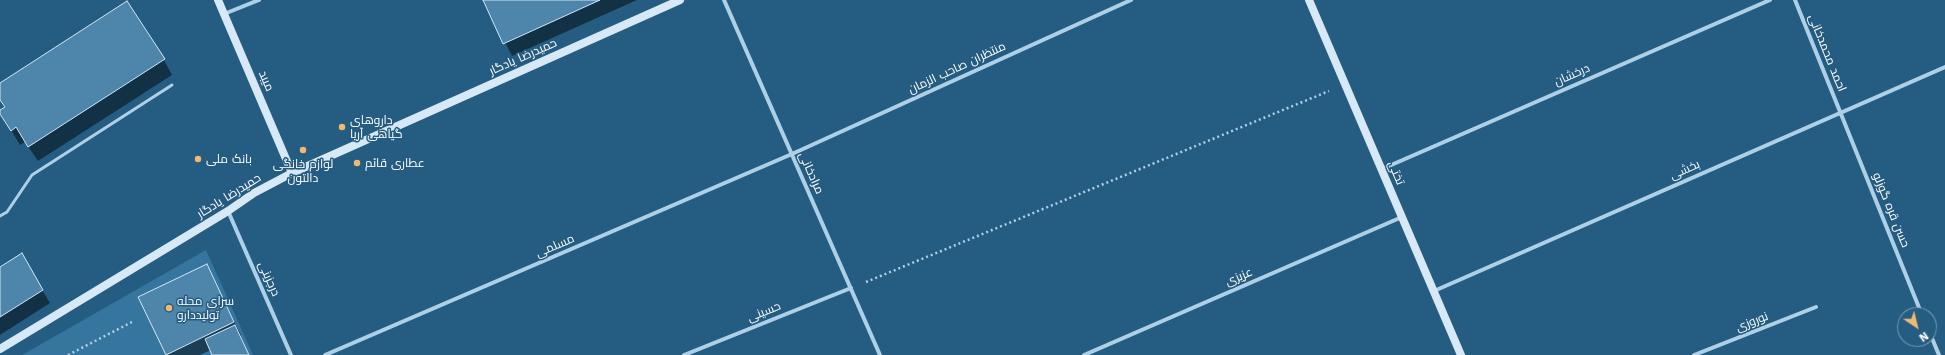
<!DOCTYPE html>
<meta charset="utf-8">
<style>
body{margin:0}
#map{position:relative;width:1945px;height:355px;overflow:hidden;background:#255c82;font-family:"Work Sans",sans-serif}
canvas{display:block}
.north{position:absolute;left:1897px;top:307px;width:40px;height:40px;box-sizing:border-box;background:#255c82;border:1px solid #7c9db4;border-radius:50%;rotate:145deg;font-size:11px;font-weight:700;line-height:16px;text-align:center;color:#fff}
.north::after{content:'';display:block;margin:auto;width:14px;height:18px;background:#f0b972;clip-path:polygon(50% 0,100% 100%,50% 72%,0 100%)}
</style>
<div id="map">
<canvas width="1945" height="355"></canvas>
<div class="north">N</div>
</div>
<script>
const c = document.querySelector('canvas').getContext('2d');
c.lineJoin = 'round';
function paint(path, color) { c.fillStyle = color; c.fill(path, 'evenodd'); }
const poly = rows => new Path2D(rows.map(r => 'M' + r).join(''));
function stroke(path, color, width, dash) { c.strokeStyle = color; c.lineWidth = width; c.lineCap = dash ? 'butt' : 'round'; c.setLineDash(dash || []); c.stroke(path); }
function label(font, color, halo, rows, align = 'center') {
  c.font = font + ' "Work Sans",Cairo,sans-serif'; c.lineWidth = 3; c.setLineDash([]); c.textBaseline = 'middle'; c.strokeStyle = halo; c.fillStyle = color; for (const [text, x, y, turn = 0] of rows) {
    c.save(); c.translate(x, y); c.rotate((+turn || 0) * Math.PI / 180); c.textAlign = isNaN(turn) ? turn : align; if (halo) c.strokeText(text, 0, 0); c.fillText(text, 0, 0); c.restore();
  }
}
paint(poly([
 [206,250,253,355,22,355]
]), '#36759e');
paint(poly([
 [484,0,637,0,512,56],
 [164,60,172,75,38,161,25,142,20,145,0,112,5,108,0,100,0,84],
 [21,255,50,303,0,335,0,268],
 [207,266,241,335,240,336,249,355,213,355,211,350,200,355,167,355,140,297]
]), '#0007');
const building = poly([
 [483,0,600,0,503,44,483,0],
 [127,1,165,59,28,147,16,127,11,131,0,114,0,110,5,107,0,100,0,83,127,1],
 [22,253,43,290,0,317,0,267,22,253],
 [207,264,234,322,166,355,138,297,207,264],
 [235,325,249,355,212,355,205,339,235,325]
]);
paint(building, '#4e86ab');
stroke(building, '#d1e7f6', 1);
stroke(poly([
 [866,282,1329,91],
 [68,355,132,322]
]), '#aed0e7', 2.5, [2, 3]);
stroke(poly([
 [0,216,7,212,32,175,172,85]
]), '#aed0e7', 3);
stroke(poly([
 [724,0,880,355],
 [1795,0,1922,315],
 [224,14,259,0],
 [1382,169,1770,0],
 [228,211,291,355],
 [1434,291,1945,67],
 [1929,331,1939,355],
 [325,355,792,154,1131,0],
 [684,355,851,288],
 [1084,355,1402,217],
 [1694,355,1816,307]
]), '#aed0e7', 4);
stroke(poly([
 [218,0,292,173],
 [1309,0,1461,355],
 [0,349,228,211,254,193,292,173,680,0]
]), '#d7e9f6', 8);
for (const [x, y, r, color] of [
 [342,127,4,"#f0b972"],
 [303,150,4,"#f0b972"],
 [198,159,4,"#f0b972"],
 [357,163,4,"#f0b972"],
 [169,308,4,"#f0b972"]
]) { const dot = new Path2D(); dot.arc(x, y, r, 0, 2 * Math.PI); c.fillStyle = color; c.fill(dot); stroke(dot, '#255c82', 1.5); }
label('12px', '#fff', '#255c82', [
 ["احمد محمدخانی",1827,53,68],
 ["حمیدرضا یادگار",523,57,-24],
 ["منتظران صاحب الزمان",957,68,-25],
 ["درخشان",1572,75,-24],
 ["میبد",266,81,67],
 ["بخشی",1685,170,-24],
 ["مرادخانی",811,173,66],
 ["تختی",1396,173,67],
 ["حمیدرضا یادگار",229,196,-32],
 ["حسن قره گوزلو",1891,210,68],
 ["مسلمی",555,246,-23],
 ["عزیزی",1239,277,-23],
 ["درجزینی",269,279,66],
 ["حسینی",764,312,-22],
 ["نوروزی",1752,322,-22]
]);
label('12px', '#fff', '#255c82', [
 ["داروهای",350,120],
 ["گیاهی آریا",350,134],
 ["بانک ملی",206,159],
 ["عطاری قائم",365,163],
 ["لوازم خانگی",303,164,"center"],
 ["دالتون",303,178,"center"],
 ["سرای محله",177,301],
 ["تولیددارو",177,315]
], 'left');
</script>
